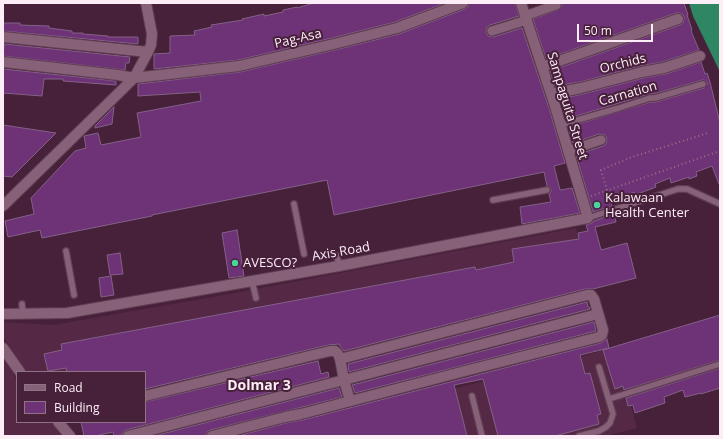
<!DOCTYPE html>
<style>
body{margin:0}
#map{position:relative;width:723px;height:439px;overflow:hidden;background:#472039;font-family:"Open Sans",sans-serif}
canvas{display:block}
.frame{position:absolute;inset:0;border:4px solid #fdedf6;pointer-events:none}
.legend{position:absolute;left:16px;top:371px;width:130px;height:52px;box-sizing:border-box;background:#472039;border:1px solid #907285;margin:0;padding:5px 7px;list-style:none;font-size:12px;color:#fdedf6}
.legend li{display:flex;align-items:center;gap:8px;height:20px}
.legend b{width:20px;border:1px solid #907285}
.scale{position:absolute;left:577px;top:24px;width:76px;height:18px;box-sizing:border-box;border:2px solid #fdedf6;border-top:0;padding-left:5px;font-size:12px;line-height:14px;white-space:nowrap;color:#fdedf6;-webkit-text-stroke:3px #472039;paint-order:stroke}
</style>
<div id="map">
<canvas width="723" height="439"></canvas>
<div class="frame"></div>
<ul class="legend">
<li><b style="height:5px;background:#866178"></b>Road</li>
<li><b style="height:11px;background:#6e3277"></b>Building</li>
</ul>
<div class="scale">50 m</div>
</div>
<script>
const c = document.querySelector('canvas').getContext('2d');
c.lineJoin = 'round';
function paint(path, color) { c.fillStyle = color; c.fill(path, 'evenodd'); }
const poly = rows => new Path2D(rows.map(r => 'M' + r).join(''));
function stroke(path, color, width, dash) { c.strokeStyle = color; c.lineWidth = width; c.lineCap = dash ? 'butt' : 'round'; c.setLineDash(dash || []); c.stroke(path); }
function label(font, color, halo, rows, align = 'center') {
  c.font = font + ' "Open Sans",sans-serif'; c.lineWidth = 4; c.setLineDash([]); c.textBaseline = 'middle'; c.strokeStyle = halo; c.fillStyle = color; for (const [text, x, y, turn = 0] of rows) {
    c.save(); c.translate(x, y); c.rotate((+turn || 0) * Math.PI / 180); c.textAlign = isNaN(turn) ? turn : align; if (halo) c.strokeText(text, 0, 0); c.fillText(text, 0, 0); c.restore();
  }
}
paint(poly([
 [576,228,589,281,145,372,25,372,3,336,3,322,53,325,235,293],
 [720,315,720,369,629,398,637,428,606,436,266,436,591,354],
 [3,356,17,380,17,422,50,422,62,436,3,436]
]), '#552846');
paint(poly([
 [689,3,720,3,720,72,693,16]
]), '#2e8762');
const building = poly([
 [314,3,445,3,395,22,332,38,238,60,154,69,154,54,170,53,170,36,195,35,194,31,212,27,211,25,243,20,242,19,264,14,264,16,283,12,283,10,297,7,297,8,314,3],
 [469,3,515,3,519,16,490,25,487,27,486,32,488,36,493,37,522,28,549,108,565,163,554,166,560,190,572,188,580,213,522,224,520,207,551,202,549,194,551,192,551,189,550,187,547,186,544,172,334,215,327,180,152,215,152,216,42,238,40,230,8,237,5,221,34,214,31,198,75,151,86,148,84,136,98,133,101,145,141,137,137,113,201,101,200,92,138,96,138,84,240,72,335,50,399,34,465,9,468,7,469,3],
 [562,3,684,3,688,15,687,15,692,30,691,31,699,50,662,62,640,66,580,82,555,86,550,71,680,25,683,23,684,20,684,16,682,14,679,13,676,13,546,59,533,19,558,10,562,6,562,3],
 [3,23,20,23,20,25,49,26,49,28,72,31,72,33,83,33,83,34,108,36,108,37,138,37,138,44,3,31,3,23],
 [4,44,130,57,129,63,126,63,125,70,3,56,4,44],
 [701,62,705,74,707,73,710,82,720,123,720,184,719,184,712,166,696,172,697,176,689,179,689,177,671,183,670,178,655,184,656,187,635,195,634,192,619,198,620,200,611,203,612,206,593,212,576,155,603,146,606,144,607,138,605,135,599,134,573,143,568,127,651,102,656,102,704,88,707,85,707,82,704,80,702,80,654,94,649,94,566,119,560,99,583,94,643,78,666,74,701,62],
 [3,69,116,81,116,85,63,81,63,79,44,79,42,96,3,93,3,69],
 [114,107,112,124,95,128,95,126,114,107],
 [3,125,56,133,12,177,3,176,3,125],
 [614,214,616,222,595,227,601,250,627,243,636,278,593,289,585,289,344,351,340,346,339,344,328,345,145,389,145,372,67,372,66,368,48,371,44,354,62,350,61,344,475,267,476,270,514,262,512,249,579,239,578,233,588,231,586,225,592,223,594,221,614,214],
 [237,230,244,276,229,278,222,233,237,230],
 [120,253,123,274,110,275,107,255,120,253],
 [111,276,114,295,101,297,99,278,111,276],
 [587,302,588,307,589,307,590,309,349,372,348,364,587,302],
 [720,315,720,360,624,390,623,386,615,389,603,350,720,315],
 [594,322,596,331,355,393,352,385,594,322],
 [607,339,609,348,580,355,585,374,590,373,601,414,597,415,599,424,555,436,498,436,483,379,454,385,467,436,238,436,286,423,303,420,601,343,607,339],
 [318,361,321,374,328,372,329,377,126,430,123,432,122,435,114,436,113,432,95,436,84,436,81,422,145,422,145,402,318,361],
 [720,368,720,388,701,394,701,393,685,397,683,390,664,397,665,403,635,413,633,405,628,406,626,398,720,368],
 [339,388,342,397,210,430,207,432,206,436,154,436,339,388]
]);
paint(building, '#6e3277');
stroke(building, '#836187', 1);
const service = poly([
 [560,125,619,108,650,98,655,98,703,84],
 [493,200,547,190],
 [294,204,304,254],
 [588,218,678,189,687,189,720,204],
 [66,251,74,295],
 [337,256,339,266],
 [252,281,256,298],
 [22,304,23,314],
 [472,396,482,436],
 [609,399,720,364],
 [579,436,599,431,606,427,610,423,613,414,599,367]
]);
const pedestrian = poly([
 [525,16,556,5],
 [492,31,527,20],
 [568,151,601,140]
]);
const minor = poly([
 [3,37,148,52],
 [3,62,118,75,134,78,239,66,334,44,397,28,463,3],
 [542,67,678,19],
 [551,94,581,88,642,72,664,68,700,56],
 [3,206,134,78,148,52,151,45,152,34,146,3],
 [3,314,67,313,339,266,588,218,555,106,521,3],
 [3,348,20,372],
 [340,359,344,380,350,401],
 [145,396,330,351,335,351,338,354,340,359,587,295,591,295,594,299,603,330,602,335,599,337,465,371,301,414,285,417,212,436],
 [58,422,70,436],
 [128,436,598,314]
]);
stroke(service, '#603d53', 8);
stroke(pedestrian, '#603d53', 11);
stroke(minor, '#603d53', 12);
stroke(poly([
 [607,190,601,170,632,157,708,133],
 [591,196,720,151]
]), '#917386', 2, [1, 3]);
stroke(service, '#866178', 5.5);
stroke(pedestrian, '#866178', 9);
stroke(minor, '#866178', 10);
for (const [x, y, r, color] of [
 [597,205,4,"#4ad49c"],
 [235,263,4,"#4ad49c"]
]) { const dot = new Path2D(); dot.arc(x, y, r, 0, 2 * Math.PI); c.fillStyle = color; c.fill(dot); stroke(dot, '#472039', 1.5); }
label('13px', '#fdedf6', '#472039', [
 ["Pag-Asa",298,39,-13],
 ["Orchids",623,64,-14],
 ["Carnation",628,94,-16],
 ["Sampaguita Street",567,106,73],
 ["Axis Road",341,252,-10]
]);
label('13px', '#fdedf6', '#472039', [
 ["Kalawaan",605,198],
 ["Health Center",605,213],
 ["AVESCO?",243,263]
], 'left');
label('bold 14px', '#fdedf6', '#472039', [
 ["Dolmar 3",259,386]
]);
</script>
